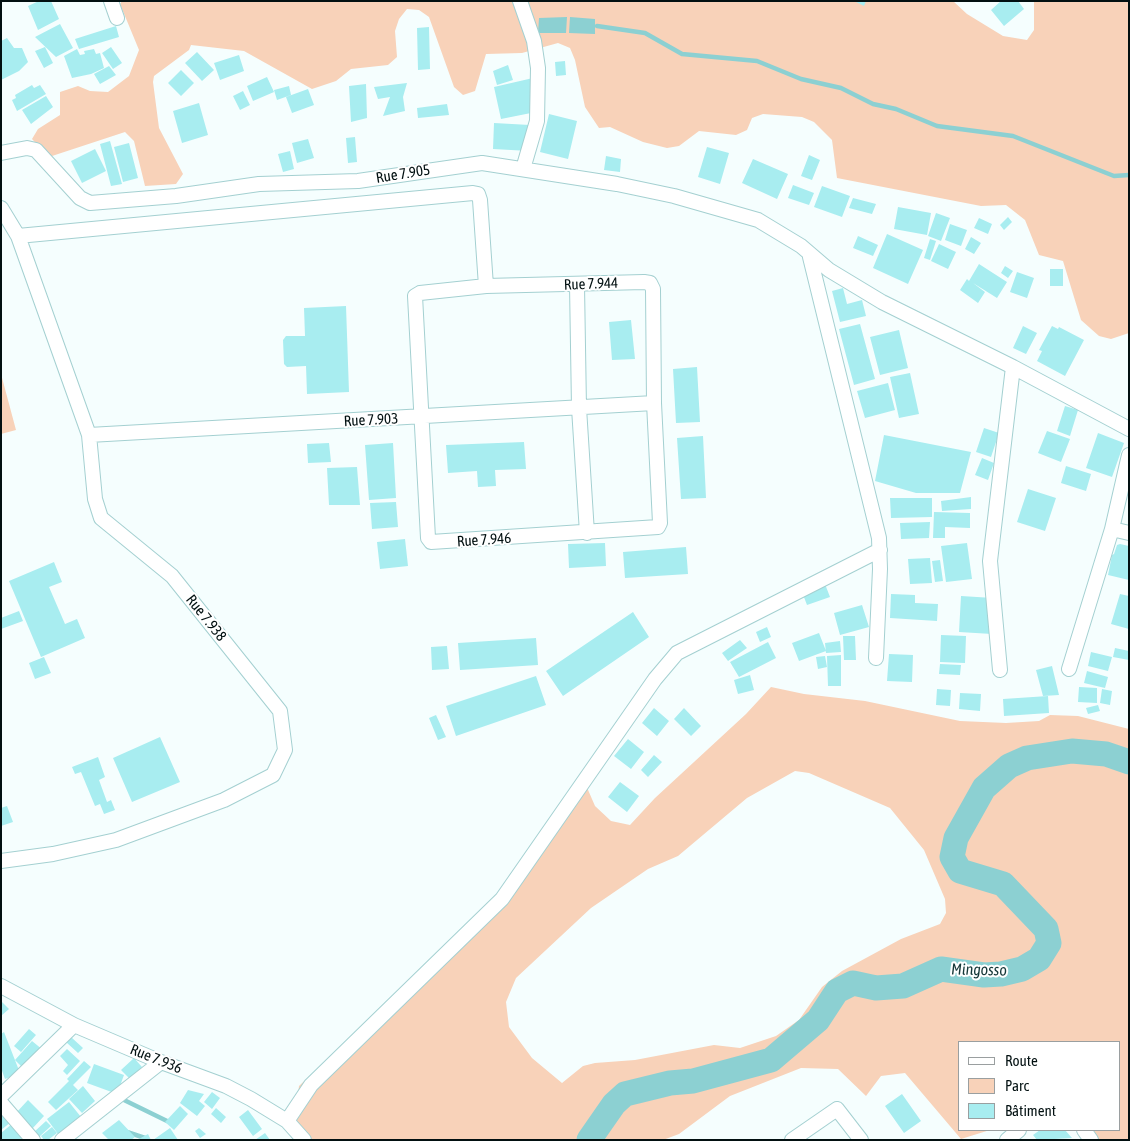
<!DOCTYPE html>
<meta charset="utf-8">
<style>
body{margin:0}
#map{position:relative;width:1130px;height:1141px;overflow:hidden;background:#f5fefe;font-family:"Asap Condensed",sans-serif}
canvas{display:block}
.frame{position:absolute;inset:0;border:2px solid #021011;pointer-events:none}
.legend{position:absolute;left:958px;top:1041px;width:162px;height:90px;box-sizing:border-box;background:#fff;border:1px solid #9a9fa0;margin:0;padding:6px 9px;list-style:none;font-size:15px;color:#021011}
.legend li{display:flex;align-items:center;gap:10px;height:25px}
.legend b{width:25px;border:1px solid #9a9fa0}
</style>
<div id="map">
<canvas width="1130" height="1141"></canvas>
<div class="frame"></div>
<ul class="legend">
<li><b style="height:6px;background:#fff"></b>Route</li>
<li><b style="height:14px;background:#f8d2b9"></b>Parc</li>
<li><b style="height:14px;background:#a8edf0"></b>Bâtiment</li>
</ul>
</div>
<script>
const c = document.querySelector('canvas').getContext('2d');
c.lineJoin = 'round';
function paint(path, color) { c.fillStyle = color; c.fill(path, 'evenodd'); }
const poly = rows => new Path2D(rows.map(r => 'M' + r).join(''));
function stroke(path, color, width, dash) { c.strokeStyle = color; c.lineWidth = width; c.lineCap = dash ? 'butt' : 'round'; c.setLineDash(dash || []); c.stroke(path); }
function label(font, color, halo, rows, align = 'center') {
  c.font = font + ' "Asap Condensed",sans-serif'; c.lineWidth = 4; c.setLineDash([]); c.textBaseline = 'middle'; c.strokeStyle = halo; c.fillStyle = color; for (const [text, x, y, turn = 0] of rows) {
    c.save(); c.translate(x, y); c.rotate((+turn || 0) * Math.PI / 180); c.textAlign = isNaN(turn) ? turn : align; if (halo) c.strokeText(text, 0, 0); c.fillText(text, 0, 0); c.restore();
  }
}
paint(poly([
 [122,1,953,1,967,14,1003,36,1027,40,1034,30,1034,1,1129,1,1129,333,1111,339,1099,336,1081,320,1063,261,1039,255,1025,220,1006,205,981,206,837,178,832,140,814,122,802,117,763,114,752,118,747,130,736,135,699,131,679,146,667,148,643,142,610,127,599,128,585,107,575,60,570,48,558,43,522,53,486,54,475,91,463,95,454,87,429,17,419,10,407,9,399,19,395,31,397,57,388,65,351,69,336,81,312,89,244,51,191,45,189,50,154,76,153,82,159,128,183,174,176,184,145,186,134,141,125,132,49,157,32,139,38,129,60,115,60,92,78,86,90,91,108,92,129,76,139,50,120,4],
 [1,374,16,430,1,434],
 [771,687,804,694,865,701,960,721,1006,723,1039,721,1050,715,1078,716,1129,729,1129,1140,1085,1140,1081,1130,1119,1130,1119,1042,959,1042,959,1130,990,1130,961,1139,905,1073,881,1076,866,1096,838,1069,801,1068,730,1096,679,1134,663,1140,292,1140,299,1086,490,906,582,776,595,806,611,821,630,825,655,798,746,714],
 [795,771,809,773,890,808,924,850,945,899,946,913,940,924,901,939,842,971,822,987,799,1020,776,1036,740,1048,714,1045,635,1060,595,1063,583,1066,562,1083,532,1058,509,1027,506,1002,516,978,591,908,648,869,678,856,747,798]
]), '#f8d2b9');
paint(poly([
 [567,17,566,33,538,33,539,18],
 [570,17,595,19,595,34,569,33]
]), '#8cd0d2');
stroke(poly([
 [597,26,645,33,682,54,757,61,801,79,841,88,873,104,896,109,937,126,1013,136,1114,176,1129,175],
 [124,1100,167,1121],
 [127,1132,145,1138]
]), '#8cd0d2', 4.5);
stroke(poly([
 [589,1140,614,1104,625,1094,670,1083,693,1081,771,1060,818,1020,837,991,853,983,876,988,903,986,941,969,984,975,1001,974,1022,969,1039,959,1049,943,1046,929,1003,884,960,871,952,857,956,838,984,788,1009,766,1027,758,1072,751,1106,754,1129,762]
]), '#8cd0d2', 25);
paint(poly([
 [39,1,51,1,59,19,38,30,28,6],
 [854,1,866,1,864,6],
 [1001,1,1018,1,1024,9,1004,26,991,10],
 [60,24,73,48,56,57,35,37],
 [116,26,119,37,79,49,75,39],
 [429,27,430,69,418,70,417,28],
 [7,38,14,48,22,48,28,62,19,71,1,80,1,41],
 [45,47,53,63,44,68,35,51],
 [111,47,122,63,113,69,102,53],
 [77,49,80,55,85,54,84,51,94,49,96,54,100,53,104,68,91,74,72,78,64,56],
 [197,52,214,70,202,81,185,63],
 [239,55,244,71,220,80,214,63],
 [565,61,566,75,556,76,555,62],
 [508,65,513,80,497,85,493,71],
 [109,66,116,75,100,84,94,74],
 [181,70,194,83,181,96,168,83],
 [267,77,274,92,253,101,247,86],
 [533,78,541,111,501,119,494,87],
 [407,83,403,97,405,111,383,116,390,97,378,99,374,87],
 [366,84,367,118,351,122,349,86],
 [32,85,34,88,40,85,46,94,17,111,12,100,16,98,15,95],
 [289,86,291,95,277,100,274,90],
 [308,89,314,105,292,113,286,97],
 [243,91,250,105,240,110,233,96],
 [46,96,53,107,31,124,22,110],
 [199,103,208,135,182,143,173,111],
 [447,104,449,115,418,118,417,108],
 [549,114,577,121,568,159,540,152],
 [494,123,530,125,529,151,493,149],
 [355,137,357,162,348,163,346,138],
 [308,139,314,158,297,163,292,143],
 [110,141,122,184,111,186,100,144],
 [129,143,138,178,123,182,114,147],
 [707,147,729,153,720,184,698,177],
 [95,149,106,171,82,183,71,161],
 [290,151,294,169,283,172,278,154],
 [809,155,820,160,812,180,801,176],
 [606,156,621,159,620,172,604,170],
 [753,159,788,174,777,199,742,183],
 [793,185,814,193,809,205,788,198],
 [822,186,850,196,842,217,814,207],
 [853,198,876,204,872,214,849,208],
 [898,207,931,213,927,235,894,229],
 [936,213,950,218,941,241,928,236],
 [1008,217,1012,222,1004,230,1000,225],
 [979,218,992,224,988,234,974,228],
 [950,224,967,230,961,246,945,240],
 [887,234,923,250,908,284,873,268],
 [858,236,878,245,873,256,853,248],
 [971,237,981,243,974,254,965,249],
 [930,239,936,241,930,260,924,258],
 [939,244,956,252,948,269,931,261],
 [979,264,1007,282,997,298,973,283,985,292,978,303,960,290,967,279,969,281],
 [1005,266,1013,271,1008,278,1001,273],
 [1050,269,1063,269,1063,286,1050,286],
 [1017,272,1034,278,1027,298,1010,292],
 [843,288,847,304,862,300,866,316,840,322,832,291],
 [346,306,349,392,307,394,306,366,287,367,284,364,283,340,286,336,305,336,304,308],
 [631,320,635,359,612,360,609,322],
 [860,324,875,379,854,385,839,329],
 [1023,326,1037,333,1026,354,1013,348],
 [1052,326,1058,329,1059,327,1084,340,1065,376,1037,361,1042,351,1039,350],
 [899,330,908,368,880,375,870,337],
 [697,367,700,422,676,423,673,369],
 [910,373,919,414,899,418,890,377],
 [888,383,895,410,865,418,857,391],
 [1065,406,1078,410,1070,436,1057,431],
 [984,428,999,433,991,457,976,452],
 [1047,431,1070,439,1061,462,1038,453],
 [1098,433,1124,443,1112,477,1086,468],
 [884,435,971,452,960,493,916,493,875,481],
 [703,436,706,498,681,499,677,438],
 [524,442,526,469,495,470,496,486,478,487,477,471,448,473,446,445],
 [329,443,331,462,308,463,307,444],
 [393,443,396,498,369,500,365,445],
 [982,458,994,463,988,480,975,475],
 [1066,466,1091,474,1086,491,1061,483],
 [357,467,360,505,329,505,327,468],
 [1028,489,1056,498,1045,531,1017,522],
 [971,497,971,509,942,511,941,501],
 [890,498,932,498,932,517,891,518],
 [396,502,398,527,372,529,370,503],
 [934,512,970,513,970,528,945,527,945,538,933,538],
 [930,522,929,538,901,539,900,523],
 [405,539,408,566,380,569,377,542],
 [605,543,606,566,569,568,568,544],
 [967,543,972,579,946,582,941,546],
 [1120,544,1129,546,1129,580,1108,575,1112,555,1114,554,1117,545],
 [686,547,688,574,625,578,623,552],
 [930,558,932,583,910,584,908,559],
 [940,560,943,581,935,582,932,561],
 [54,562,62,582,49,587,65,624,77,619,85,638,41,657,9,581],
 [825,584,830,597,807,605,802,592],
 [891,594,915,595,915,603,938,604,937,621,890,618],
 [1120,594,1129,596,1129,629,1111,624],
 [961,596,993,598,992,634,959,632],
 [862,605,869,627,840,635,834,613],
 [19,611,23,621,1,629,1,618],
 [633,612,649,637,563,696,546,671],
 [767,627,771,637,760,642,756,632],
 [819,633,826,651,799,661,792,643],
 [941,635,966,636,965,663,940,662],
 [843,636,855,636,856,660,844,660],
 [536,638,538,665,460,670,458,643],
 [740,640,747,648,728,661,722,653],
 [840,641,841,652,826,653,825,643],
 [768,642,776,658,739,677,730,662],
 [447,646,449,669,432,670,431,647],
 [1115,648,1129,651,1129,660,1113,657],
 [1091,652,1112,657,1108,671,1088,666],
 [889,654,913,655,912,682,887,681],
 [841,655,841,686,828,686,827,656],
 [825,656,827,667,818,669,816,657],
 [44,657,51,673,35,679,29,663],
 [940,664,961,665,960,675,939,674],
 [1052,666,1059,695,1043,696,1036,670],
 [1087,671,1108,677,1105,688,1084,683],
 [750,675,754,690,738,694,734,680],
 [536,676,546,705,456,736,446,706],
 [1079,687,1097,688,1097,703,1078,702],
 [937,689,951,690,950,706,936,705],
 [1102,689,1112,691,1110,705,1100,703],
 [960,693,981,694,980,711,959,709],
 [1048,696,1049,713,1004,716,1003,699],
 [1098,705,1100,711,1088,714,1086,708],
 [654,708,669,721,657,736,642,723],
 [684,708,701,726,691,736,674,719],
 [436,715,446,737,438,740,429,718],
 [160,737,180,782,132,802,113,758],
 [628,739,644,752,631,769,614,756],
 [654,755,662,762,648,777,641,770],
 [98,757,105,777,99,780,107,802,111,800,115,810,104,814,100,804,95,806,81,772,75,774,72,767],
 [620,782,639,796,627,812,608,797],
 [7,806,13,822,1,826,1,808],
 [1,1001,9,1009,1,1016],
 [29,1029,36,1035,21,1052,14,1046],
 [4,1032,20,1073,5,1079,1,1068,1,1034],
 [71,1037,83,1048,78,1053,66,1042],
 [32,1041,43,1050,25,1070,15,1060],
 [67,1049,80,1061,67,1075,63,1071,68,1065,60,1056],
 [134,1058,142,1067,130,1079,121,1070],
 [84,1061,91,1067,73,1085,78,1090,56,1110,48,1102,69,1081,67,1079],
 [94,1064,124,1075,117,1094,87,1083],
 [83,1086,95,1101,82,1113,69,1099],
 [188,1090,204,1094,199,1101,205,1106,197,1116,180,1103],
 [212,1092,220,1098,212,1109,204,1102],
 [902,1094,921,1121,904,1133,885,1106],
 [28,1100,44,1116,32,1129,16,1113],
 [69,1102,81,1117,58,1134,47,1119],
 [180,1106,188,1114,174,1130,165,1122],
 [216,1108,226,1117,221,1123,211,1114],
 [1,1110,11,1122,1,1130],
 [248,1110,262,1129,253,1136,239,1117],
 [119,1120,135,1137,131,1140,109,1140,102,1133],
 [46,1121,51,1126,39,1137,34,1132],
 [12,1124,22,1138,19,1140,1,1140,1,1133],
 [52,1127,57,1133,48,1140,44,1140,41,1136],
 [170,1128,178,1140,153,1140],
 [199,1128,206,1134,200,1138,195,1131],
 [1040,1130,1065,1130,1072,1138,1037,1140,1033,1135],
 [265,1133,270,1140,255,1140],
 [148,1134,151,1140,137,1140]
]), '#a8edf0');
const minor = poly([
 [111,1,117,18],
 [520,1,534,41,538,68,537,121,523,169],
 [1,153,27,148,36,150,80,198,90,203,176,196,259,184,358,181,482,163,617,184,674,196,758,220,801,246,829,270,882,302,1013,367,1129,429],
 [1,208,18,236,89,435,95,499,101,518,172,576,280,711,285,750,273,775,224,800,116,840,53,854,1,861],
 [18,236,473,193,478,194,480,200,486,286],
 [810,257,879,538,880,569,876,658],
 [644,282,650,283,653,289,654,403,660,523,658,527,431,542,428,538,415,296,420,293,486,286,644,282],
 [577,285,579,408,587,533],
 [89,435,654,403],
 [1112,529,1129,533],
 [1069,669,1112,529,1129,455],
 [1000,670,990,561,1013,367],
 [1,986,74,1025,161,1062,226,1086,251,1099,287,1121,304,1140],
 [1,1096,74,1025],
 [1,1103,33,1140],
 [287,1121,311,1085,502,899,655,679,677,653,880,550],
 [1084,1130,1091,1140],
 [62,1140,161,1062],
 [792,1140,837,1109,861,1140],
 [1007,1140,1019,1130]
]);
stroke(minor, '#a4d0d1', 16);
stroke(minor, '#fff', 14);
label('15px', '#021011', '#fff', [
 ["Rue 7.905",403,174,-9],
 ["Rue 7.944",591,284,-2],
 ["Rue 7.903",371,420,-3],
 ["Rue 7.946",484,540,-4],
 ["Rue 7.938",206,618,51],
 ["Rue 7.936",156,1059,22]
]);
label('italic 16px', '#153738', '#fff', [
 ["Mingosso",979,970,1]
]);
</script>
